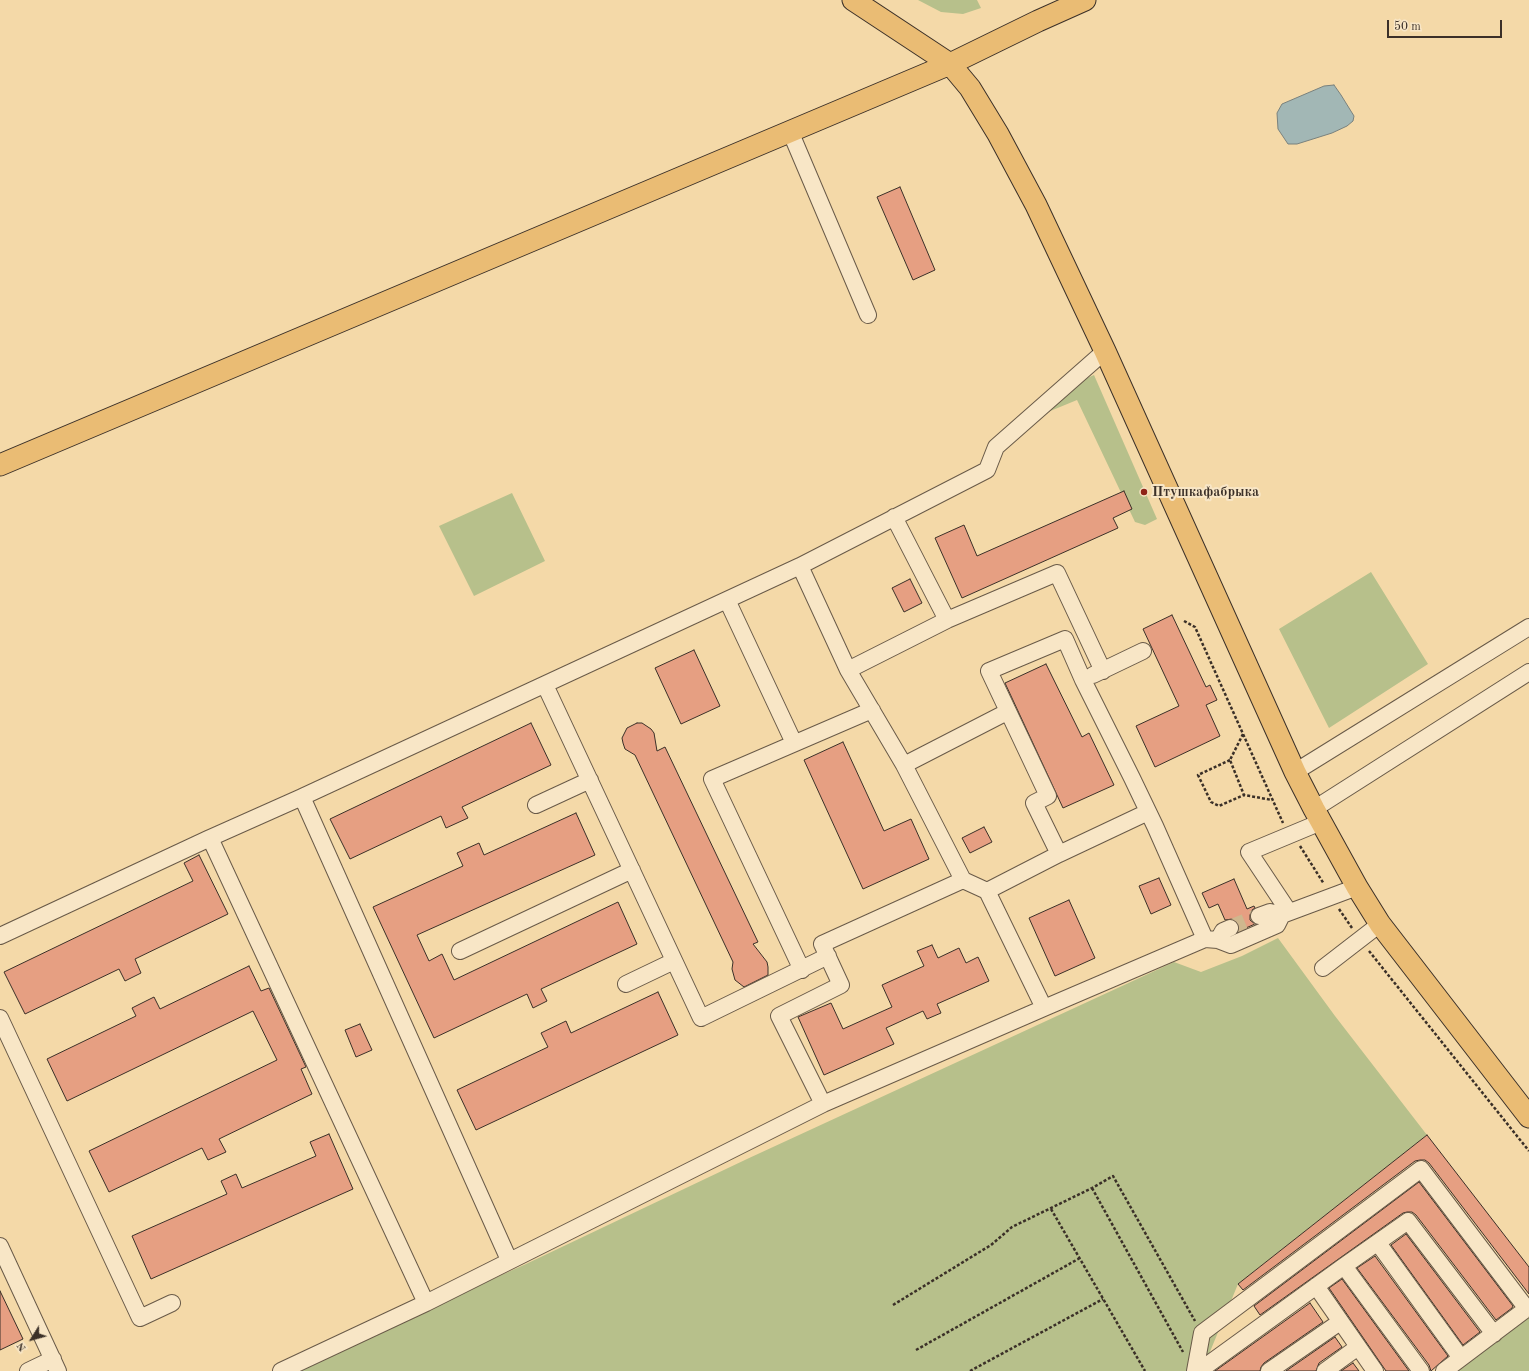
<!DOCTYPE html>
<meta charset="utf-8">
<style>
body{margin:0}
#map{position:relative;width:1529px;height:1371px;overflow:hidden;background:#f4d9a8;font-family:"Old Standard TT",serif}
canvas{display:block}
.north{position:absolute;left:12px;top:1319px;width:40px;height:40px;-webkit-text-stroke:3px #f8e6c6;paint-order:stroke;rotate:233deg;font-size:11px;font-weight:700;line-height:16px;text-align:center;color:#3b3028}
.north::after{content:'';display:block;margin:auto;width:14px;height:18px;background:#3b3028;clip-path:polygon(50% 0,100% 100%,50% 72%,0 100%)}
.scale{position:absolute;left:1387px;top:20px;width:115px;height:18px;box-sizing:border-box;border:2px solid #3b3028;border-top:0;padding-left:5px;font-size:12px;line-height:14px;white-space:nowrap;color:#3b3028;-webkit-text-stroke:3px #f8e6c6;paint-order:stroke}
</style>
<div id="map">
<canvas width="1529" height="1371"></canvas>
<div class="north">N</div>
<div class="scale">50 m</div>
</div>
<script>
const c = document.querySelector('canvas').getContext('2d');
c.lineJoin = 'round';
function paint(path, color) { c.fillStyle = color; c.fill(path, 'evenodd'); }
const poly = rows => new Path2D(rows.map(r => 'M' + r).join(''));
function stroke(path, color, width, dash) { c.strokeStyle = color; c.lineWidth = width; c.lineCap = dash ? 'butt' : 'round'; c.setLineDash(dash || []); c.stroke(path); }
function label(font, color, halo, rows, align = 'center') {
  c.font = font + ' "Old Standard TT",serif'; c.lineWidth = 4; c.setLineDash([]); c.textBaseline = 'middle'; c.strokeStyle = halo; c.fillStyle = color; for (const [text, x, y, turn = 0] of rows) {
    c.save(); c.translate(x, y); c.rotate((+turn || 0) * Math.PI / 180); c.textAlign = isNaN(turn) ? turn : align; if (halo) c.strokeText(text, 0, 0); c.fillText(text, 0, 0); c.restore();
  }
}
paint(poly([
 [918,0,977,0,981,8,963,14,941,12],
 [1094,375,1157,519,1145,525,1135,522,1077,400,1026,421,1064,388],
 [512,493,545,561,474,596,439,526],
 [1371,572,1428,664,1329,728,1279,629],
 [1278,938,1335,1016,1427,1135,1238,1284,1202,1371,288,1371,526,1264,747,1159,1174,962,1201,972,1242,956],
 [1529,1314,1529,1371,1449,1371]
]), '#b7c08b');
const water = poly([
 [1334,85,1341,95,1354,116,1353,121,1347,126,1332,133,1297,144,1288,144,1278,129,1277,113,1282,104,1324,86,1334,85]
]);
paint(water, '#a2b7b5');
stroke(water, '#79817d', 1);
const building = poly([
 [900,187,935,270,913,280,877,197,900,187],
 [1124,491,1132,509,1113,518,1118,528,962,598,935,538,964,525,977,556,1124,491],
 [910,579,922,603,904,612,892,588,910,579],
 [1172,615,1206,687,1210,685,1217,700,1206,705,1220,736,1155,767,1136,726,1179,706,1143,629,1172,615],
 [694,650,720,706,681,724,655,668,694,650],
 [1046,664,1082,737,1089,733,1114,785,1063,808,1005,683,1046,664],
 [531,723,551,765,462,807,468,818,446,828,441,816,350,859,330,819,531,723],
 [637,723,642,723,651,729,654,733,657,751,665,747,758,942,753,944,767,962,768,967,768,975,744,987,735,980,732,969,733,962,635,755,625,749,623,743,622,738,627,728,637,723],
 [843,742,884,831,911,819,929,859,863,889,804,760,843,742],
 [576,813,595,855,417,935,429,961,442,954,454,980,618,902,637,944,541,989,547,1001,533,1008,527,994,434,1038,373,907,463,866,457,853,479,843,484,855,576,813],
 [984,827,992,842,970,853,962,838,984,827],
 [199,855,228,914,135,959,141,973,125,981,119,969,25,1014,4,972,193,881,184,863,199,855],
 [1159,878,1171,905,1151,914,1139,886,1159,878],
 [1234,879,1247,909,1254,906,1255,908,1252,910,1250,915,1250,920,1255,924,1239,931,1239,924,1235,920,1232,919,1225,920,1218,904,1209,908,1202,893,1234,879],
 [1069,900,1095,958,1055,976,1029,918,1069,900],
 [932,945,938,958,959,948,966,963,978,957,989,981,937,1004,941,1013,927,1019,923,1011,886,1028,894,1044,824,1075,798,1017,831,1003,843,1029,892,1007,882,985,924,966,917,951,932,945],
 [249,966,261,991,269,988,306,1067,301,1069,312,1094,219,1139,226,1152,208,1160,202,1148,109,1192,89,1151,277,1060,253,1011,67,1101,47,1059,136,1016,132,1008,154,997,160,1009,249,966],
 [658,992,678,1035,476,1130,457,1090,548,1047,541,1033,566,1021,571,1033,658,992],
 [360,1024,372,1050,356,1057,345,1030,360,1024],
 [329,1134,353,1189,151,1279,132,1236,227,1194,221,1181,236,1174,242,1188,316,1156,310,1142,329,1134],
 [1427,1135,1529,1267,1529,1294,1429,1163,1425,1160,1420,1160,1415,1161,1243,1290,1238,1284,1427,1135],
 [1419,1182,1513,1306,1512,1308,1496,1320,1416,1215,1412,1212,1407,1212,1403,1213,1260,1315,1254,1306,1419,1182],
 [1406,1234,1480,1332,1463,1345,1391,1245,1406,1234],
 [1375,1256,1448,1356,1431,1371,1429,1365,1357,1268,1375,1256],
 [1342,1279,1409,1371,1386,1371,1329,1288,1342,1279],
 [0,1291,23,1339,0,1350,0,1291],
 [1310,1303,1323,1322,1264,1363,1261,1367,1260,1371,1215,1371,1310,1303],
 [1335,1337,1342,1347,1319,1363,1316,1371,1286,1371,1335,1337],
 [1353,1363,1359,1371,1341,1371,1353,1363]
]);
paint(building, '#e69f82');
stroke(building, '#3b3028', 1);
stroke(poly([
 [1230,928,1259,916]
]), '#cfb78e', 16, [16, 8]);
const minor = poly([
 [790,131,868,315],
 [800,566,987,470,996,447,1105,351],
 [727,600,794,743],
 [947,620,1057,573,1103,671],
 [848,670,947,620,894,517],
 [1093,675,1143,651],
 [545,685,701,1018,828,956],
 [1295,772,1529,627],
 [302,797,800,566,848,670,904,765],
 [536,805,590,780],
 [1314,809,1529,672],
 [1148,812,1059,854,1034,803,1048,796,989,671,1065,639,1083,680,1132,778,1155,826,1205,939],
 [963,880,904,765,1007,712],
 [987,891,1059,854],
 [1289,912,1249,852,1321,822],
 [1259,916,1270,912,1282,915,1357,887],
 [0,936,210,838],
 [1218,940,1223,931,1230,928],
 [460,951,632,870],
 [1323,968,1380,924],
 [802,970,712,779,872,710],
 [626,984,674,961],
 [1044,1008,1205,939,1218,940,1231,945,1277,925,1282,915],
 [0,1018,140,1318,172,1303],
 [1378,1243,1461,1358],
 [0,1246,58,1371],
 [1344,1266,1421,1371],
 [1316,1286,1375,1371],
 [426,1303,210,838,302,797,509,1260],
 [28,1371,53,1359],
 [281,1371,426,1303,823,1104,1044,1008,987,891,963,880,822,944,841,985,779,1016,823,1104],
 [1195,1371,1202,1333,1421,1169,1527,1309],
 [1199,1371,1344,1266,1408,1221,1494,1334],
 [1269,1371,1340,1322],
 [1325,1371,1358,1347],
 [1444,1371,1529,1307]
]);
const major = poly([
 [853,0,950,64,970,88,998,134,1036,205,1105,351,1295,772,1314,809,1357,887,1380,924,1529,1117],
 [0,465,950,64,1038,21,1085,0]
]);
stroke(minor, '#695a48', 18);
stroke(major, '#3b3028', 23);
stroke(poly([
 [1184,621,1195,627,1283,823],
 [1243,734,1230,760,1244,795,1272,800],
 [1230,760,1198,775,1211,802,1219,806,1244,795],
 [1300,846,1324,884],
 [1339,909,1352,928],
 [1369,951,1529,1151],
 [1092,1188,1183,1352],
 [1051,1209,1145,1371],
 [893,1305,991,1245,1012,1227,1092,1188,1113,1176,1195,1321],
 [916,1350,1080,1258],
 [970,1371,1103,1299]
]), '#3b3028', 2.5, [3, 2]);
stroke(minor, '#f8e6c6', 16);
stroke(major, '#eabc74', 21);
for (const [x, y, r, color] of [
 [1144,492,4,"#8f2418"]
]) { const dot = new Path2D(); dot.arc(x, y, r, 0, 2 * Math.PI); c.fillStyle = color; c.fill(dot); stroke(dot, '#f8e6c6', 1.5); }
label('bold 14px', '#3b3028', '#f8e6c6', [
 ["Птушкафабрыка",1152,492]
], 'left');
</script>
